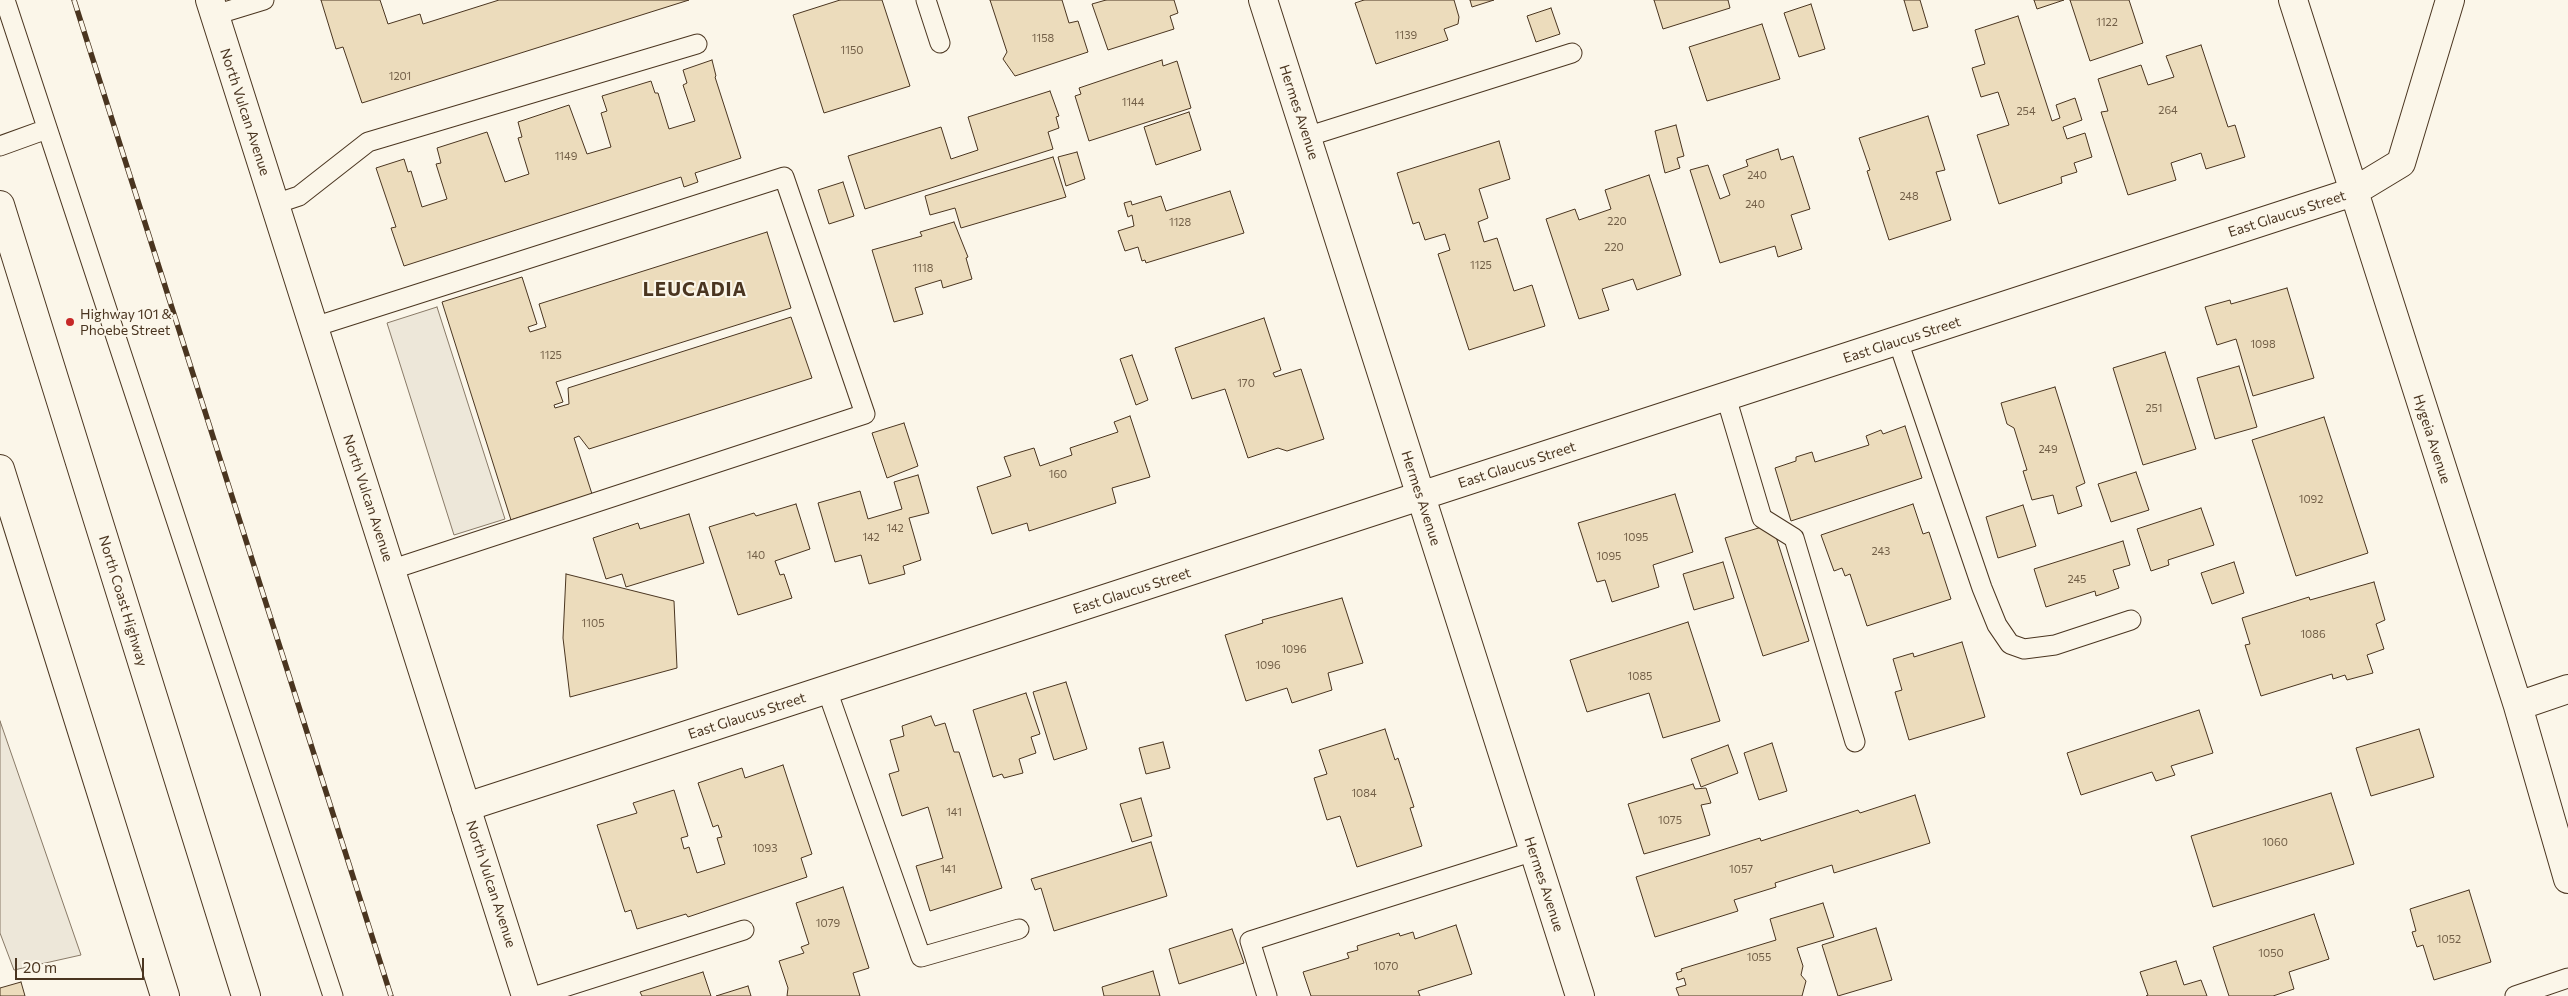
<!DOCTYPE html>
<style>
body{margin:0}
#map{position:relative;width:2568px;height:996px;overflow:hidden;background:#fbf6e9;font-family:Commissioner,sans-serif}
canvas{display:block}
.scale{position:absolute;left:15px;top:958px;width:129px;height:22px;box-sizing:border-box;border:2px solid #4a3520;border-top:0;padding-left:6px;font-size:15px;line-height:18px;white-space:nowrap;color:#4a3520;-webkit-text-stroke:4px #fbf6e9;paint-order:stroke}
</style>
<div id="map">
<canvas width="2568" height="996"></canvas>
<div class="scale">20 m</div>
</div>
<script>
const c = document.querySelector('canvas').getContext('2d');
c.lineJoin = 'round';
function paint(path, color) { c.fillStyle = color; c.fill(path, 'evenodd'); }
const poly = rows => new Path2D(rows.map(r => 'M' + r).join(''));
function stroke(path, color, width, dash) { c.strokeStyle = color; c.lineWidth = width; c.lineCap = dash ? 'butt' : 'round'; c.setLineDash(dash || []); c.stroke(path); }
function label(font, color, halo, rows, align = 'center') {
  c.font = font + ' Commissioner,sans-serif'; c.lineWidth = 4; c.setLineDash([]); c.textBaseline = 'middle'; c.strokeStyle = halo; c.fillStyle = color; for (const [text, x, y, turn = 0] of rows) {
    c.save(); c.translate(x, y); c.rotate((+turn || 0) * Math.PI / 180); c.textAlign = isNaN(turn) ? turn : align; if (halo) c.strokeText(text, 0, 0); c.fillText(text, 0, 0); c.restore();
  }
}
const parking = poly([
 [437,307,505,519,454,535,387,323,437,307],
 [0,721,81,955,14,970,0,933,0,721]
]);
paint(parking, '#ede7d9');
stroke(parking, '#887966', 1);
const building = poly([
 [321,0,380,0,388,24,420,14,423,24,499,0,689,0,362,103,343,47,336,49,321,0],
 [840,0,882,0,910,86,824,113,793,15,840,0],
 [990,0,1062,0,1069,23,1078,21,1088,52,1015,76,1003,59,1007,52,990,0],
 [1106,0,1174,0,1178,13,1170,16,1174,29,1108,50,1092,4,1106,0],
 [1364,0,1454,0,1459,17,1458,24,1444,29,1448,40,1376,64,1355,3,1364,0],
 [1470,0,1494,0,1472,7,1470,0],
 [1654,0,1728,0,1730,8,1663,29,1654,0],
 [1904,0,1920,0,1928,27,1913,31,1904,0],
 [2034,0,2064,0,2037,9,2034,0],
 [2070,0,2129,0,2143,43,2090,61,2070,0],
 [1811,4,1825,49,1799,57,1784,13,1811,4],
 [1551,8,1560,34,1536,42,1527,16,1551,8],
 [2018,16,2052,121,2060,118,2056,105,2075,98,2082,120,2063,127,2067,139,2085,133,2092,157,2074,163,2077,172,2061,177,2062,183,1999,204,1977,135,2009,125,1998,92,1981,97,1972,68,1985,64,1975,30,2018,16],
 [1762,24,1780,79,1707,101,1689,47,1762,24],
 [2201,45,2228,127,2235,125,2245,157,2206,169,2201,153,2171,163,2176,180,2128,195,2101,112,2108,111,2098,79,2141,65,2148,85,2174,77,2166,56,2201,45],
 [712,60,716,76,715,77,741,158,695,173,698,182,684,187,681,177,404,266,391,228,396,227,376,168,404,159,408,172,411,171,422,207,447,199,436,164,441,163,437,148,487,132,505,182,529,174,518,138,522,137,518,122,569,105,587,154,611,147,601,113,607,111,602,96,651,81,655,93,658,93,669,129,695,121,683,85,687,83,683,70,712,60],
 [1162,60,1163,66,1177,61,1191,108,1089,141,1075,96,1081,94,1079,88,1162,60],
 [1050,91,1059,116,1056,117,1059,128,1048,132,1053,149,865,209,848,156,941,127,951,159,978,150,968,117,1050,91],
 [1189,112,1201,150,1156,165,1144,127,1189,112],
 [1928,116,1945,170,1936,172,1951,220,1889,240,1867,171,1870,170,1859,138,1928,116],
 [1676,125,1684,156,1677,158,1680,168,1665,173,1655,131,1676,125],
 [1499,141,1510,179,1479,189,1488,218,1478,222,1484,242,1497,238,1514,291,1532,285,1545,326,1469,350,1438,254,1450,250,1445,234,1425,240,1419,222,1413,224,1397,173,1499,141],
 [1778,149,1781,160,1793,156,1810,209,1791,215,1802,249,1778,257,1775,246,1720,263,1690,170,1708,165,1720,199,1730,195,1723,175,1748,166,1746,160,1778,149],
 [1077,152,1085,179,1066,186,1058,157,1077,152],
 [1053,157,1066,197,961,228,955,208,930,215,925,196,1053,157],
 [1649,175,1681,275,1637,290,1633,279,1602,289,1609,310,1579,319,1546,219,1575,209,1579,220,1611,209,1605,190,1649,175],
 [843,182,854,216,829,224,818,190,843,182],
 [1230,191,1244,233,1146,263,1145,260,1142,261,1138,247,1125,251,1118,231,1134,226,1132,215,1128,217,1124,203,1131,201,1132,205,1161,196,1166,211,1230,191],
 [954,222,968,257,966,258,972,279,943,288,941,280,915,288,923,314,894,322,872,250,922,236,920,232,954,222],
 [767,232,791,308,556,382,563,402,554,405,555,408,569,404,568,388,791,317,812,378,589,449,579,436,574,438,592,494,511,520,442,302,522,277,537,324,528,327,530,332,546,327,539,304,767,232],
 [2287,288,2314,378,2253,396,2236,339,2217,345,2205,307,2230,300,2231,304,2287,288],
 [1264,318,1281,370,1273,373,1275,377,1301,369,1324,439,1287,451,1278,448,1248,458,1225,389,1192,399,1175,348,1264,318],
 [2165,352,2196,449,2143,465,2113,368,2165,352],
 [1132,355,1148,400,1136,405,1120,359,1132,355],
 [2239,366,2257,427,2215,439,2197,378,2239,366],
 [2055,387,2085,483,2076,487,2082,506,2058,514,2053,495,2032,500,2023,471,2027,470,2014,428,2007,424,2001,403,2055,387],
 [1130,416,1150,477,1112,488,1116,503,1029,531,1027,523,992,534,977,487,1011,476,1004,457,1034,448,1040,466,1072,455,1070,448,1118,432,1114,422,1130,416],
 [2324,417,2368,553,2296,576,2252,440,2324,417],
 [904,423,918,466,887,478,872,433,904,423],
 [1905,426,1922,478,1791,521,1775,468,1796,461,1796,457,1812,452,1815,462,1869,445,1866,436,1881,430,1883,434,1905,426],
 [2136,472,2149,510,2111,522,2098,484,2136,472],
 [918,475,929,513,909,518,921,560,903,566,905,574,869,584,861,555,835,562,818,503,860,491,868,519,902,509,894,482,918,475],
 [1675,494,1693,552,1653,565,1659,587,1612,602,1605,580,1597,582,1578,523,1675,494],
 [796,504,810,549,775,561,780,575,784,574,792,598,738,615,709,527,754,513,756,516,796,504],
 [1913,504,1923,534,1929,532,1951,599,1867,626,1850,574,1845,576,1842,568,1834,571,1821,535,1913,504],
 [2023,505,2036,546,1998,558,1986,517,2023,505],
 [2201,508,2214,545,2168,560,2169,565,2151,571,2137,529,2201,508],
 [689,514,704,563,626,587,622,574,606,579,593,538,638,523,640,529,689,514],
 [1772,524,1809,641,1763,656,1725,538,1772,524],
 [2123,541,2130,565,2113,570,2119,588,2096,596,2095,591,2046,607,2034,569,2123,541],
 [1723,562,1734,598,1694,610,1683,574,1723,562],
 [2234,562,2244,593,2212,604,2201,573,2234,562],
 [566,574,674,601,677,668,570,697,563,638,566,574],
 [2374,582,2385,620,2376,624,2384,649,2367,655,2373,673,2347,680,2345,675,2333,679,2332,674,2261,696,2245,645,2250,644,2242,618,2309,597,2310,600,2374,582],
 [1342,598,1363,663,1328,673,1332,690,1292,703,1287,688,1246,701,1225,635,1263,623,1262,620,1342,598],
 [1688,622,1720,721,1663,738,1649,693,1587,712,1570,660,1688,622],
 [1962,642,1985,717,1909,740,1895,692,1902,690,1893,659,1913,653,1914,657,1962,642],
 [1066,682,1087,749,1054,760,1033,692,1066,682],
 [1026,693,1040,734,1031,737,1036,753,1019,759,1023,773,1004,778,1002,774,993,777,973,710,1026,693],
 [2199,710,2213,753,2171,766,2175,775,2156,781,2152,772,2081,795,2067,753,2199,710],
 [931,716,935,726,945,723,954,752,959,752,1002,888,930,911,916,866,943,858,928,807,902,816,889,774,899,771,890,740,904,736,902,726,931,716],
 [1385,729,1395,760,1398,758,1414,807,1410,808,1422,846,1357,867,1340,816,1327,820,1314,778,1327,774,1319,750,1385,729],
 [2419,729,2434,777,2371,796,2356,748,2419,729],
 [1163,742,1170,768,1146,774,1139,748,1163,742],
 [1772,743,1787,791,1759,800,1744,753,1772,743],
 [1728,745,1738,773,1701,787,1691,759,1728,745],
 [783,765,812,854,801,858,807,877,688,917,686,914,637,929,631,910,625,912,597,825,637,813,633,803,674,790,688,836,681,838,684,849,689,847,697,873,725,864,717,838,722,837,718,825,713,827,698,783,742,768,745,778,783,765],
 [1693,784,1695,789,1706,788,1711,803,1701,805,1710,835,1644,854,1628,804,1693,784],
 [2331,793,2354,864,2213,907,2191,836,2331,793],
 [1915,795,1930,843,1834,873,1832,865,1775,883,1776,887,1734,900,1738,911,1655,937,1636,877,1760,838,1761,841,1858,810,1860,813,1915,795],
 [1141,798,1152,836,1132,842,1120,804,1141,798],
 [1151,842,1167,896,1054,931,1041,888,1035,890,1031,879,1151,842],
 [843,887,869,968,853,973,860,996,787,996,788,988,779,961,804,953,801,947,809,944,796,903,843,887],
 [2469,890,2491,962,2434,980,2423,945,2417,947,2412,932,2416,931,2410,909,2469,890],
 [1823,903,1834,937,1797,948,1803,966,1801,975,1806,981,1802,996,1679,996,1676,988,1686,985,1684,978,1678,980,1676,973,1682,971,1681,969,1776,940,1770,919,1823,903],
 [2314,914,2329,959,2289,972,2294,989,2273,996,2229,996,2213,947,2314,914],
 [1456,925,1472,974,1418,991,1420,996,1311,996,1303,972,1349,958,1347,953,1358,950,1357,946,1399,933,1400,936,1413,932,1415,939,1456,925],
 [1876,928,1892,980,1838,996,1822,945,1876,928],
 [1232,929,1244,963,1179,984,1169,949,1232,929],
 [2176,961,2184,985,2201,980,2207,996,2146,996,2148,995,2140,972,2176,961],
 [1153,971,1160,996,1104,996,1102,987,1153,971],
 [703,972,711,996,642,996,640,992,703,972],
 [21,982,25,996,0,996,0,988,21,982],
 [748,986,751,996,716,996,748,986]
]);
paint(building, '#ecdcbc');
stroke(building, '#4a3520', 1);
const lane = poly([
 [5,0,333,996],
 [926,0,940,43],
 [215,15,264,0],
 [1306,137,1572,53],
 [0,146,47,129],
 [275,204,299,196,368,142,697,44],
 [314,327,784,177,865,414,390,570],
 [1898,341,1982,588,1997,625,2010,644,2024,649,2055,645,2131,620],
 [1726,397,1762,518,1794,538,1855,742],
 [827,690,921,957,1019,929],
 [536,996,744,930],
 [1267,996,1250,941,1534,851],
 [2515,996,2568,978]
]);
const street = poly([
 [1263,0,1580,996],
 [2293,0,2518,706,2568,879],
 [2518,706,2568,689],
 [466,807,2353,192,2401,163,2450,0]
]);
const secondary = poly([
 [210,0,526,996]
]);
const primary = poly([
 [0,205,246,996],
 [0,469,165,996]
]);
stroke(lane, '#4a3520', 21);
stroke(street, '#4a3520', 30);
stroke(secondary, '#4a3520', 30);
stroke(primary, '#4a3520', 30);
stroke(lane, '#fbf6e9', 19);
stroke(street, '#fbf6e9', 28);
stroke(secondary, '#fbf6e9', 28);
stroke(primary, '#fbf6e9', 28);
const rail = poly([
 [74,0,391,996]
]);
stroke(rail, '#4a3520', 5.5);
stroke(rail, '#fbf6e9', 4, [11]);
for (const [x, y, r, color] of [
 [70,322,5,"#c62828"]
]) { const dot = new Path2D(); dot.arc(x, y, r, 0, 2 * Math.PI); c.fillStyle = color; c.fill(dot); stroke(dot, '#fbf6e9', 2); }
label('11px', '#725f47', null, [
 ["1122",2107,22],
 ["1139",1406,35],
 ["1158",1043,38],
 ["1150",852,50],
 ["1201",400,76],
 ["1144",1133,102],
 ["264",2168,110],
 ["254",2026,111],
 ["1149",566,156],
 ["240",1757,175],
 ["248",1909,196],
 ["240",1755,204],
 ["220",1617,221],
 ["1128",1180,222],
 ["220",1614,247],
 ["1125",1481,265],
 ["1118",923,268],
 ["1098",2263,344],
 ["1125",551,355],
 ["170",1246,383],
 ["251",2154,408],
 ["249",2048,449],
 ["160",1058,474],
 ["1092",2311,499],
 ["142",895,528],
 ["142",871,537],
 ["1095",1636,537],
 ["243",1881,551],
 ["140",756,555],
 ["1095",1609,556],
 ["245",2077,579],
 ["1105",593,623],
 ["1086",2313,634],
 ["1096",1294,649],
 ["1096",1268,665],
 ["1085",1640,676],
 ["1084",1364,793],
 ["141",954,812],
 ["1075",1670,820],
 ["1060",2275,842],
 ["1093",765,848],
 ["141",948,869],
 ["1057",1741,869],
 ["1079",828,923],
 ["1052",2449,939],
 ["1050",2271,953],
 ["1055",1759,957],
 ["1070",1386,966]
]);
label('14px', '#4a3520', '#fbf6e9', [
 ["North Vulcan Avenue",245,112,72],
 ["Hermes Avenue",1299,112,72],
 ["East Glaucus Street",2287,214,-18],
 ["East Glaucus Street",1902,340,-18],
 ["Hygeia Avenue",2432,439,72],
 ["East Glaucus Street",1517,465,-18],
 ["North Vulcan Avenue",368,498,72],
 ["Hermes Avenue",1421,498,72],
 ["East Glaucus Street",1132,591,-18],
 ["North Coast Highway",123,601,73],
 ["East Glaucus Street",747,716,-18],
 ["North Vulcan Avenue",491,884,72],
 ["Hermes Avenue",1544,884,72]
]);
label('14px', '#4a3520', '#fbf6e9', [
 ["Highway 101 &",80,314],
 ["Phoebe Street",80,330]
], 'left');
c.letterSpacing = '1px';
label('bold 19px', '#4a3520', '#fbf6e9', [
 ["LEUCADIA",695,290]
]);
c.letterSpacing = '0px';
</script>
